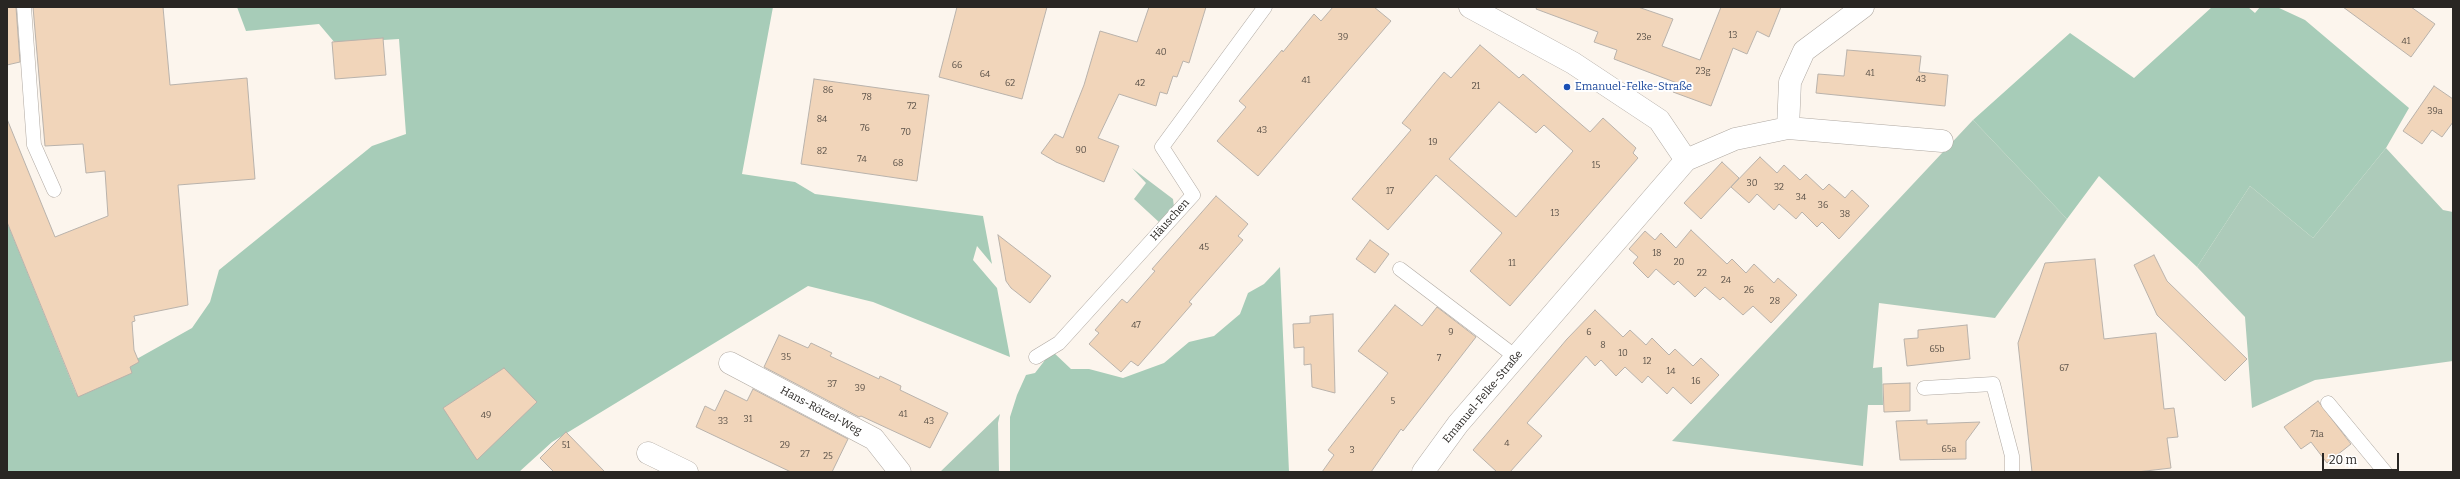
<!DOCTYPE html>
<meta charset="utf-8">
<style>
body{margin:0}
#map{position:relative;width:2460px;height:479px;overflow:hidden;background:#fcf5ed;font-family:Bitter,serif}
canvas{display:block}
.frame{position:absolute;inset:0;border:8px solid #292623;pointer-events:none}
.scale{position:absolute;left:2322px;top:453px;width:77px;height:18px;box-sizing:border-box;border:2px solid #292623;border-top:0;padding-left:5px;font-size:12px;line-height:14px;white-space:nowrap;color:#292623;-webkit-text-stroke:3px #fff;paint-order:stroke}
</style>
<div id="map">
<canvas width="2460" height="479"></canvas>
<div class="frame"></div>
<div class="scale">20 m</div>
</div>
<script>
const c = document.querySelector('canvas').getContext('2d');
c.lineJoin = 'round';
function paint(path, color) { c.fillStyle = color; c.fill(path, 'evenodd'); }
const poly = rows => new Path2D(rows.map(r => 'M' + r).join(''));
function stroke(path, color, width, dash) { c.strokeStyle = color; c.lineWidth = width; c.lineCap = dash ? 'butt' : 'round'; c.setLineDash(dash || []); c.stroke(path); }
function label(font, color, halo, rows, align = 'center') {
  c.font = font + ' Bitter,serif'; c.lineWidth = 4; c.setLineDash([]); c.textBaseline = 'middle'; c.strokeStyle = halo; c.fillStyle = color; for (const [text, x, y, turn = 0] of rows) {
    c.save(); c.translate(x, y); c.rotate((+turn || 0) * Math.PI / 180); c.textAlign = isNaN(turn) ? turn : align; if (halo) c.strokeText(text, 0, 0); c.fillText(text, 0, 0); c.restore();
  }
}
paint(poly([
 [1973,120,2067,219,1995,318,1879,303,1873,368,1882,367,1883,405,1868,405,1863,466,1672,441],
 [2386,148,2443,210,2453,212,2453,361,2315,380,2252,408,2245,317,2197,267,2250,186,2313,238],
 [1132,168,1173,199,1174,207,1160,223,1134,199,1146,183],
 [1000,414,998,423,999,472,940,472]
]), '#adcbba');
paint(poly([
 [237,7,773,7,742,174,795,182,815,194,983,216,992,264,977,246,973,260,997,288,1010,357,873,302,808,286,552,442,519,472,7,472,7,222,76,393,192,328,210,302,219,270,372,146,406,134,399,39,335,43,319,24,246,31],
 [2212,7,2248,7,2255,13,2260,7,2277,7,2305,20,2409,108,2386,148,2313,238,2250,186,2197,267,2099,176,2067,219,1973,120,2070,33,2134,78],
 [1280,267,1289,472,1010,472,1010,417,1017,395,1026,375,1035,373,1052,351,1071,369,1089,369,1123,378,1164,363,1189,342,1214,336,1240,314,1248,293,1264,284]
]), '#a7ccb8');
const building = poly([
 [7,7,16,7,20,62,7,65,7,7],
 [33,7,163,7,170,85,247,78,255,179,178,185,188,305,134,316,135,321,132,322,134,350,139,362,130,367,132,373,78,397,7,222,7,119,55,237,108,216,105,171,86,173,83,144,45,146,33,7],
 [957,7,1047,7,1022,99,939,77,957,7],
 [1149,7,1206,7,1189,63,1183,61,1177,77,1173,76,1167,94,1160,92,1156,106,1119,94,1098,138,1119,146,1104,182,1056,162,1041,153,1055,134,1063,138,1084,85,1100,31,1137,42,1149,7],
 [1333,7,1374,7,1391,21,1258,176,1217,141,1246,107,1239,101,1282,50,1283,52,1314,14,1321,21,1333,7],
 [1537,7,1638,7,1673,19,1662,46,1700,60,1721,7,1781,7,1769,37,1757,31,1747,54,1733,48,1711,106,1673,92,1677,83,1614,59,1617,50,1594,42,1598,32,1536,9,1537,7],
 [2343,7,2411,7,2435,24,2411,57,2343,7],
 [383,38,386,75,335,79,332,42,383,38],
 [1480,45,1519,78,1523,74,1590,132,1603,118,1636,148,1633,153,1638,158,1510,306,1470,271,1502,233,1436,175,1388,230,1352,199,1411,130,1402,123,1444,72,1451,78,1480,45],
 [1499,102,1536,133,1544,125,1573,151,1516,217,1449,159,1499,102],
 [1847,50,1921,56,1919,72,1948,75,1945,106,1816,93,1818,74,1844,76,1847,50],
 [814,79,929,95,917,181,801,164,814,79],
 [2434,86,2453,99,2453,122,2442,137,2432,130,2422,144,2403,131,2434,86],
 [1760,157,1777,173,1784,165,1800,180,1806,174,1823,190,1829,184,1845,198,1852,190,1869,206,1839,239,1822,222,1817,227,1802,212,1796,219,1779,204,1774,210,1757,194,1749,203,1731,187,1760,157],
 [1722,162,1739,178,1701,219,1684,203,1722,162],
 [1216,196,1248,224,1238,236,1243,240,1189,302,1192,304,1138,366,1131,361,1121,372,1089,344,1099,333,1095,330,1122,299,1127,303,1155,271,1152,269,1216,196],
 [1691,230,1727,264,1732,259,1746,273,1754,264,1774,283,1778,278,1797,295,1771,323,1753,306,1743,315,1723,297,1720,300,1705,287,1695,297,1678,281,1674,285,1656,269,1648,278,1633,263,1638,257,1629,249,1645,231,1655,240,1661,233,1676,248,1691,230],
 [998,235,1051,276,1030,303,1011,288,1006,281,998,235],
 [1370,240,1389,254,1375,273,1356,259,1370,240],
 [2154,255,2167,281,2247,359,2225,381,2157,315,2134,265,2154,255],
 [2095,259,2104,339,2156,333,2164,409,2174,408,2178,437,2167,438,2171,468,2137,472,2032,472,2018,343,2045,263,2095,259],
 [1395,305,1422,326,1437,307,1476,337,1403,431,1401,429,1371,472,1322,472,1334,455,1328,450,1388,373,1358,351,1395,305],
 [1595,310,1623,337,1630,330,1646,345,1652,338,1669,355,1675,349,1693,366,1701,358,1719,375,1691,404,1673,387,1667,394,1648,376,1642,383,1625,367,1616,376,1601,360,1595,366,1586,356,1527,423,1542,436,1510,472,1497,472,1473,450,1567,339,1595,310],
 [1333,314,1335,393,1312,387,1311,364,1304,365,1304,347,1294,348,1293,324,1310,323,1310,316,1333,314],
 [1967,325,1970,359,1907,366,1904,339,1918,338,1918,330,1967,325],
 [779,335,808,348,811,343,832,353,830,356,879,379,880,376,901,386,900,390,948,413,930,448,861,416,859,417,764,367,779,335],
 [504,368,537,402,477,460,443,408,504,368],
 [1910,383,1910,411,1884,412,1883,384,1910,383],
 [753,389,848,439,832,472,791,472,696,427,705,406,715,411,725,390,747,401,753,389],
 [2318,401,2351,444,2327,463,2311,442,2301,449,2284,427,2318,401],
 [1927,420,1927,424,1980,422,1966,441,1966,459,1900,460,1896,421,1927,420],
 [566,432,605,472,554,472,540,458,566,432]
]);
paint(building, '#f1d5ba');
stroke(building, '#b9b2ab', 1);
const service = poly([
 [24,7,34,145,54,190],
 [1400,269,1516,357],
 [1036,357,1059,343,1193,195,1162,147,1265,7],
 [1924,388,1993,384,2012,456,2012,472],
 [2328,403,2385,472]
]);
const minor = poly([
 [1788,128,1790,82,1804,51,1863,7],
 [1686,160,1735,139,1788,128,1942,141],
 [730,363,874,439,900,472],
 [648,453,687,472],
 [1423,472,1458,424,1686,160,1659,120,1573,63,1470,7]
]);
stroke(service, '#afa8a1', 15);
stroke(minor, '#afa8a1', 23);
stroke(service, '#fff', 14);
stroke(minor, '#fff', 22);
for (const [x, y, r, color] of [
 [1567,87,4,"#1a4fb4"]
]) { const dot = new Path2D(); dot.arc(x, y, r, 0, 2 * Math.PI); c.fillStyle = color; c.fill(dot); stroke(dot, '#fff', 1.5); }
label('9px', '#5b5249', null, [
 ["13",1733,35],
 ["39",1343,37],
 ["23e",1644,37],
 ["41",2406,41],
 ["40",1161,52],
 ["66",957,65],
 ["23g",1703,71],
 ["41",1870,73],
 ["64",985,74],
 ["43",1921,79],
 ["41",1306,80],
 ["62",1010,83],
 ["42",1140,83],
 ["21",1476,86],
 ["86",828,90],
 ["78",867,97],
 ["72",912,106],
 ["39a",2435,111],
 ["84",822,119],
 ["76",865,128],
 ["43",1262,130],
 ["70",906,132],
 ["19",1433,142],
 ["90",1081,150],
 ["82",822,151],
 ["74",862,159],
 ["68",898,163],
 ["15",1596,165],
 ["30",1752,183],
 ["32",1779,187],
 ["17",1390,191],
 ["34",1801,197],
 ["36",1823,205],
 ["13",1555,213],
 ["38",1845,214],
 ["45",1204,247],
 ["18",1657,253],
 ["20",1679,262],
 ["11",1512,263],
 ["22",1702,273],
 ["24",1726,280],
 ["26",1749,290],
 ["28",1775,301],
 ["47",1136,325],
 ["9",1451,332],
 ["6",1589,332],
 ["8",1603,345],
 ["65b",1937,349],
 ["10",1623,353],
 ["35",786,357],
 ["7",1439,358],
 ["12",1647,361],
 ["67",2064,368],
 ["14",1671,371],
 ["16",1696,381],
 ["37",832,384],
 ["39",860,388],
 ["5",1393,401],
 ["41",903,414],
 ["49",486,415],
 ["31",748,419],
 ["33",723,421],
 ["43",929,421],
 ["71a",2317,434],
 ["4",1507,443],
 ["51",566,445],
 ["29",785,445],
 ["65a",1949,449],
 ["3",1352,450],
 ["27",805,454],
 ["25",828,456]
]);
label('11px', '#164399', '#fff', [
 ["Emanuel-Felke-Straße",1575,87]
], 'left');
label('11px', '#292623', '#fff', [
 ["Häuschen",1170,220,-48],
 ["Emanuel-Felke-Straße",1483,397,-50],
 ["Hans-Rötzel-Weg",821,411,28]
]);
</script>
